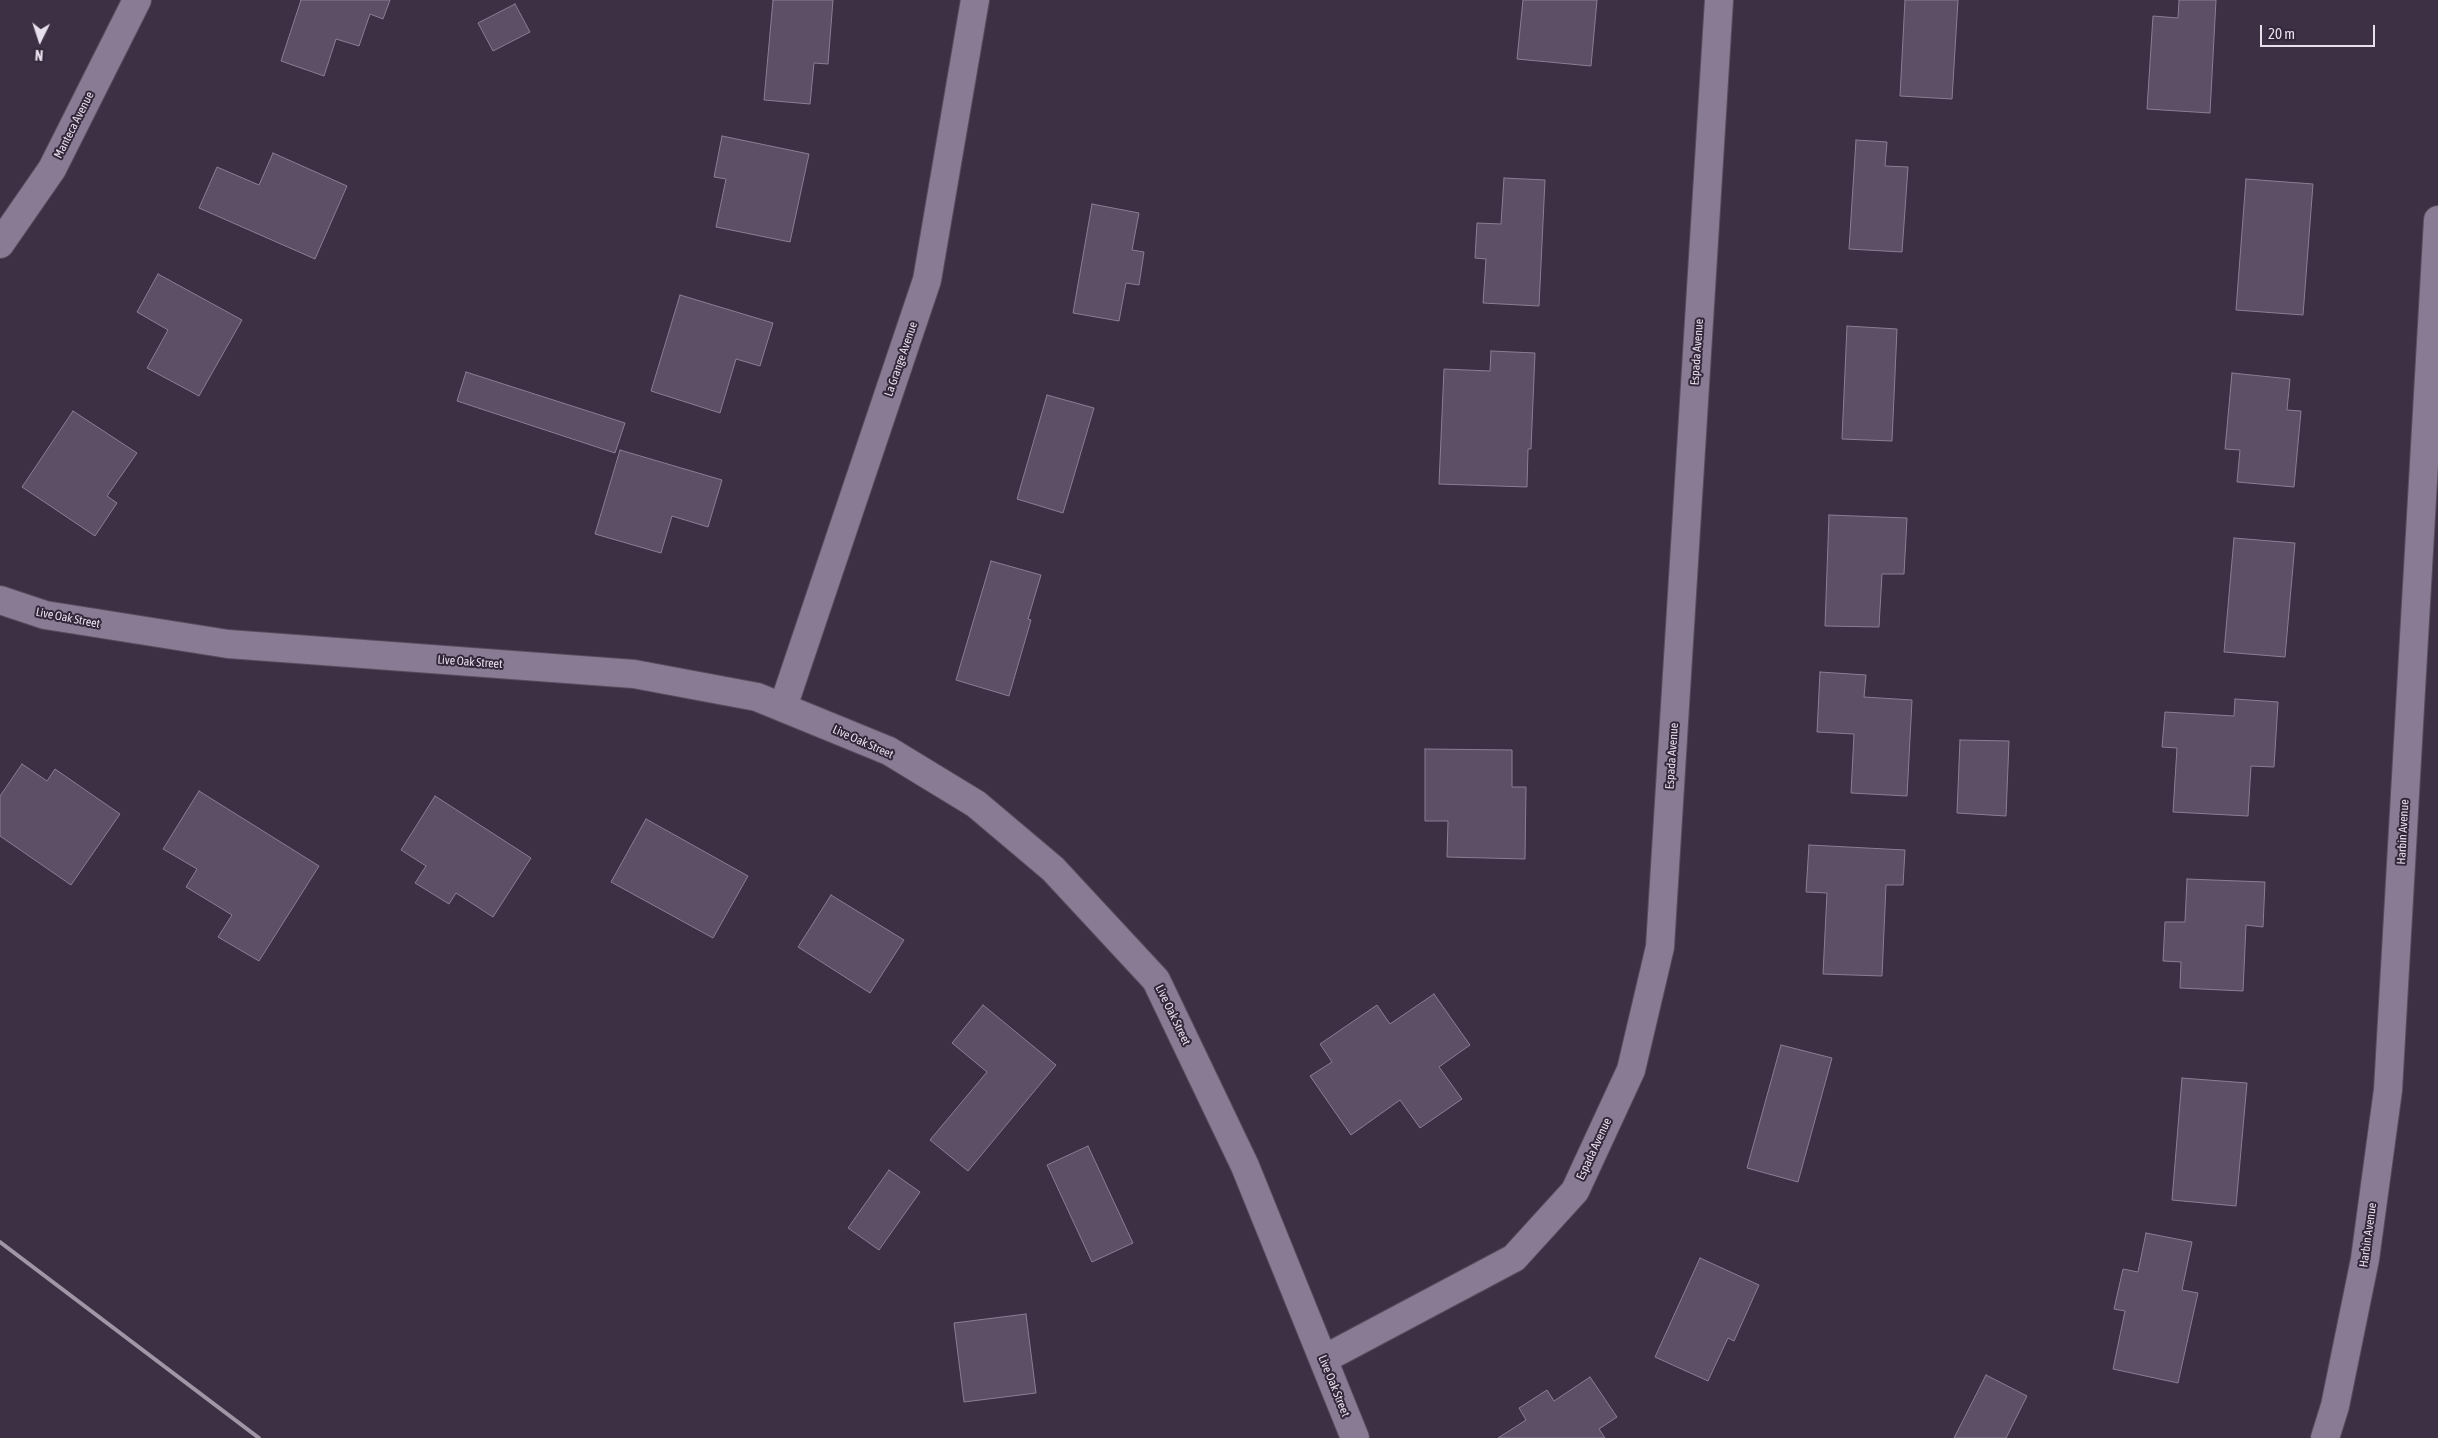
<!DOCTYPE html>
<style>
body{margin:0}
#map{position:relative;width:2438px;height:1438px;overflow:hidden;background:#3d3045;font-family:"Asap Condensed",sans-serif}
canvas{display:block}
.north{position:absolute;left:15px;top:15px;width:50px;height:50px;-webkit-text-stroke:4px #33263a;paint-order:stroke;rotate:184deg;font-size:14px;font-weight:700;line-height:20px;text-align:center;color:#e7dfec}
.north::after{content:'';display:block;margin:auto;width:18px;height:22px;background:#e7dfec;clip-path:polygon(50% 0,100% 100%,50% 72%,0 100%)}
.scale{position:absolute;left:2260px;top:25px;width:115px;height:22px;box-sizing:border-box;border:2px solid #e7dfec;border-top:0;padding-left:6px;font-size:15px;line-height:18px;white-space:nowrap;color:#e7dfec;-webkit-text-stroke:4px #33263a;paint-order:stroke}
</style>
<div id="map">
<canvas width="2438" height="1438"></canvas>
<div class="north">N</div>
<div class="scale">20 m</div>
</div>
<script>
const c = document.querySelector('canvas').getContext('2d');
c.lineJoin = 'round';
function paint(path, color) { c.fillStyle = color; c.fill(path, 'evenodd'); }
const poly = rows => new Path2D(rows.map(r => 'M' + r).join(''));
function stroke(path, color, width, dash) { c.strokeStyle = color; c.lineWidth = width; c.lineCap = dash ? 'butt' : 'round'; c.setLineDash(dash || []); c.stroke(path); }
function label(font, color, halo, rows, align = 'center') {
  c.font = font + ' "Asap Condensed",sans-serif'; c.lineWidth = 4; c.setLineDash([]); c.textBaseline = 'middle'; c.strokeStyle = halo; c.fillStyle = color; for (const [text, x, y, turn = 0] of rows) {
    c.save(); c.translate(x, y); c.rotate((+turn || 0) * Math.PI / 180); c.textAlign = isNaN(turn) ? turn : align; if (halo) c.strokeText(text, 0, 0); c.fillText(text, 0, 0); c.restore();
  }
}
const building = poly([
 [301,0,390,0,383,19,370,14,359,46,336,39,324,76,281,61,301,0],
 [773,0,833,0,828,64,814,63,810,104,764,100,773,0],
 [1523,0,1597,0,1591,66,1517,59,1523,0],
 [1905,0,1958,0,1952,99,1900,96,1905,0],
 [2179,0,2216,0,2210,113,2147,109,2153,16,2178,18,2179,0],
 [515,4,530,32,493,51,478,23,515,4],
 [722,136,809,154,790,242,716,227,726,179,714,177,722,136],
 [1856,140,1887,142,1885,166,1908,167,1902,252,1849,249,1856,140],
 [273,153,347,186,315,259,199,208,217,167,259,185,273,153],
 [1504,178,1545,180,1539,306,1483,303,1486,259,1475,258,1477,223,1501,224,1504,178],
 [2246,179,2313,184,2303,315,2236,310,2246,179],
 [1092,204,1139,213,1132,250,1144,252,1139,285,1126,283,1119,321,1073,313,1092,204],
 [158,274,242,320,199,396,147,368,168,330,137,312,158,274],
 [680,295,773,323,760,366,736,359,720,413,651,391,680,295],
 [1847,326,1897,329,1892,441,1842,439,1847,326],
 [1491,351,1535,353,1531,449,1528,449,1527,487,1439,484,1444,369,1490,371,1491,351],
 [466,372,625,423,615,453,457,401,466,372],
 [2232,373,2290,379,2287,410,2301,411,2294,487,2237,482,2240,450,2225,449,2232,373],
 [1047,395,1094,408,1063,513,1017,499,1047,395],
 [73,411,137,453,107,496,117,503,95,536,22,487,73,411],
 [620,450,722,480,708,527,672,516,661,553,595,534,620,450],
 [1829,515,1907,518,1904,574,1882,574,1879,627,1825,626,1829,515],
 [2234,538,2295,543,2285,657,2224,652,2234,538],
 [991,561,1041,575,1028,619,1031,620,1009,696,956,680,991,561],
 [1820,672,1866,675,1864,697,1912,700,1907,796,1851,793,1854,734,1817,732,1820,672],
 [2235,699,2278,702,2274,767,2251,766,2248,816,2173,812,2177,748,2162,747,2165,712,2234,716,2235,699],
 [1960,740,2009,741,2006,816,1957,813,1960,740],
 [1425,749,1512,750,1512,787,1526,787,1525,859,1447,857,1448,821,1425,821,1425,749],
 [22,764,47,781,55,769,120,814,71,885,0,836,0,796,22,764],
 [199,791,319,866,259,961,218,937,232,915,186,887,197,869,163,849,199,791],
 [435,796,531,858,493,917,456,893,449,904,415,883,426,866,401,850,435,796],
 [646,819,748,876,713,938,611,882,646,819],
 [1809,845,1905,850,1903,885,1886,885,1882,976,1823,974,1827,893,1806,892,1809,845],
 [2187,879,2265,882,2263,927,2246,925,2243,991,2180,988,2181,962,2163,961,2165,922,2185,922,2187,879],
 [831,895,904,940,870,993,798,947,831,895],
 [1434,994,1470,1045,1439,1067,1462,1099,1420,1128,1400,1100,1351,1135,1310,1076,1332,1062,1320,1044,1377,1005,1390,1024,1434,994],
 [983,1005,1056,1065,968,1171,930,1140,987,1072,952,1043,983,1005],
 [1781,1045,1832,1058,1798,1182,1747,1168,1781,1045],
 [2182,1078,2247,1083,2236,1206,2172,1200,2182,1078],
 [1088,1146,1133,1243,1092,1262,1047,1165,1088,1146],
 [889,1170,920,1192,879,1250,848,1228,889,1170],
 [2146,1233,2192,1242,2182,1290,2198,1293,2178,1383,2113,1369,2125,1311,2114,1309,2123,1269,2138,1272,2146,1233],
 [1700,1258,1759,1285,1734,1341,1728,1338,1708,1381,1655,1357,1700,1258],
 [1026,1314,1036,1393,964,1402,954,1323,1026,1314],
 [1986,1375,2027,1396,2006,1438,1954,1438,1986,1375],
 [1590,1377,1617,1417,1599,1429,1605,1438,1498,1438,1526,1420,1519,1408,1547,1390,1554,1401,1590,1377]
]);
paint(building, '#5d4f66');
stroke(building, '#8c7d95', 1);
const street = poly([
 [0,244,52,169,137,0],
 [0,600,45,615,228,644,634,674,757,697,889,751,976,804,1053,869,1156,980,1245,1166,1355,1438],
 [783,707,927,280,975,0],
 [1324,1359,1514,1258,1575,1191,1631,1070,1660,947,1719,0],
 [2325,1438,2335,1406,2365,1259,2388,1090,2438,220]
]);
stroke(street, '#574c5d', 30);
stroke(street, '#897b93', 28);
stroke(poly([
 [0,1242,259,1438]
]), '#a096a6', 4);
label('12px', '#e7dfec', '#33263a', [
 ["Manteca Avenue",74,125,-63],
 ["Espada Avenue",1697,352,-86],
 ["La Grange Avenue",901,359,-71],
 ["Live Oak Street",68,618,11],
 ["Live Oak Street",470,662,4],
 ["Live Oak Street",863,742,24],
 ["Espada Avenue",1672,756,-86],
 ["Harbin Avenue",2403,832,-87],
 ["Live Oak Street",1173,1015,64],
 ["Espada Avenue",1594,1149,-65],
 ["Harbin Avenue",2368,1235,-82],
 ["Live Oak Street",1334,1386,68]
]);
</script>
